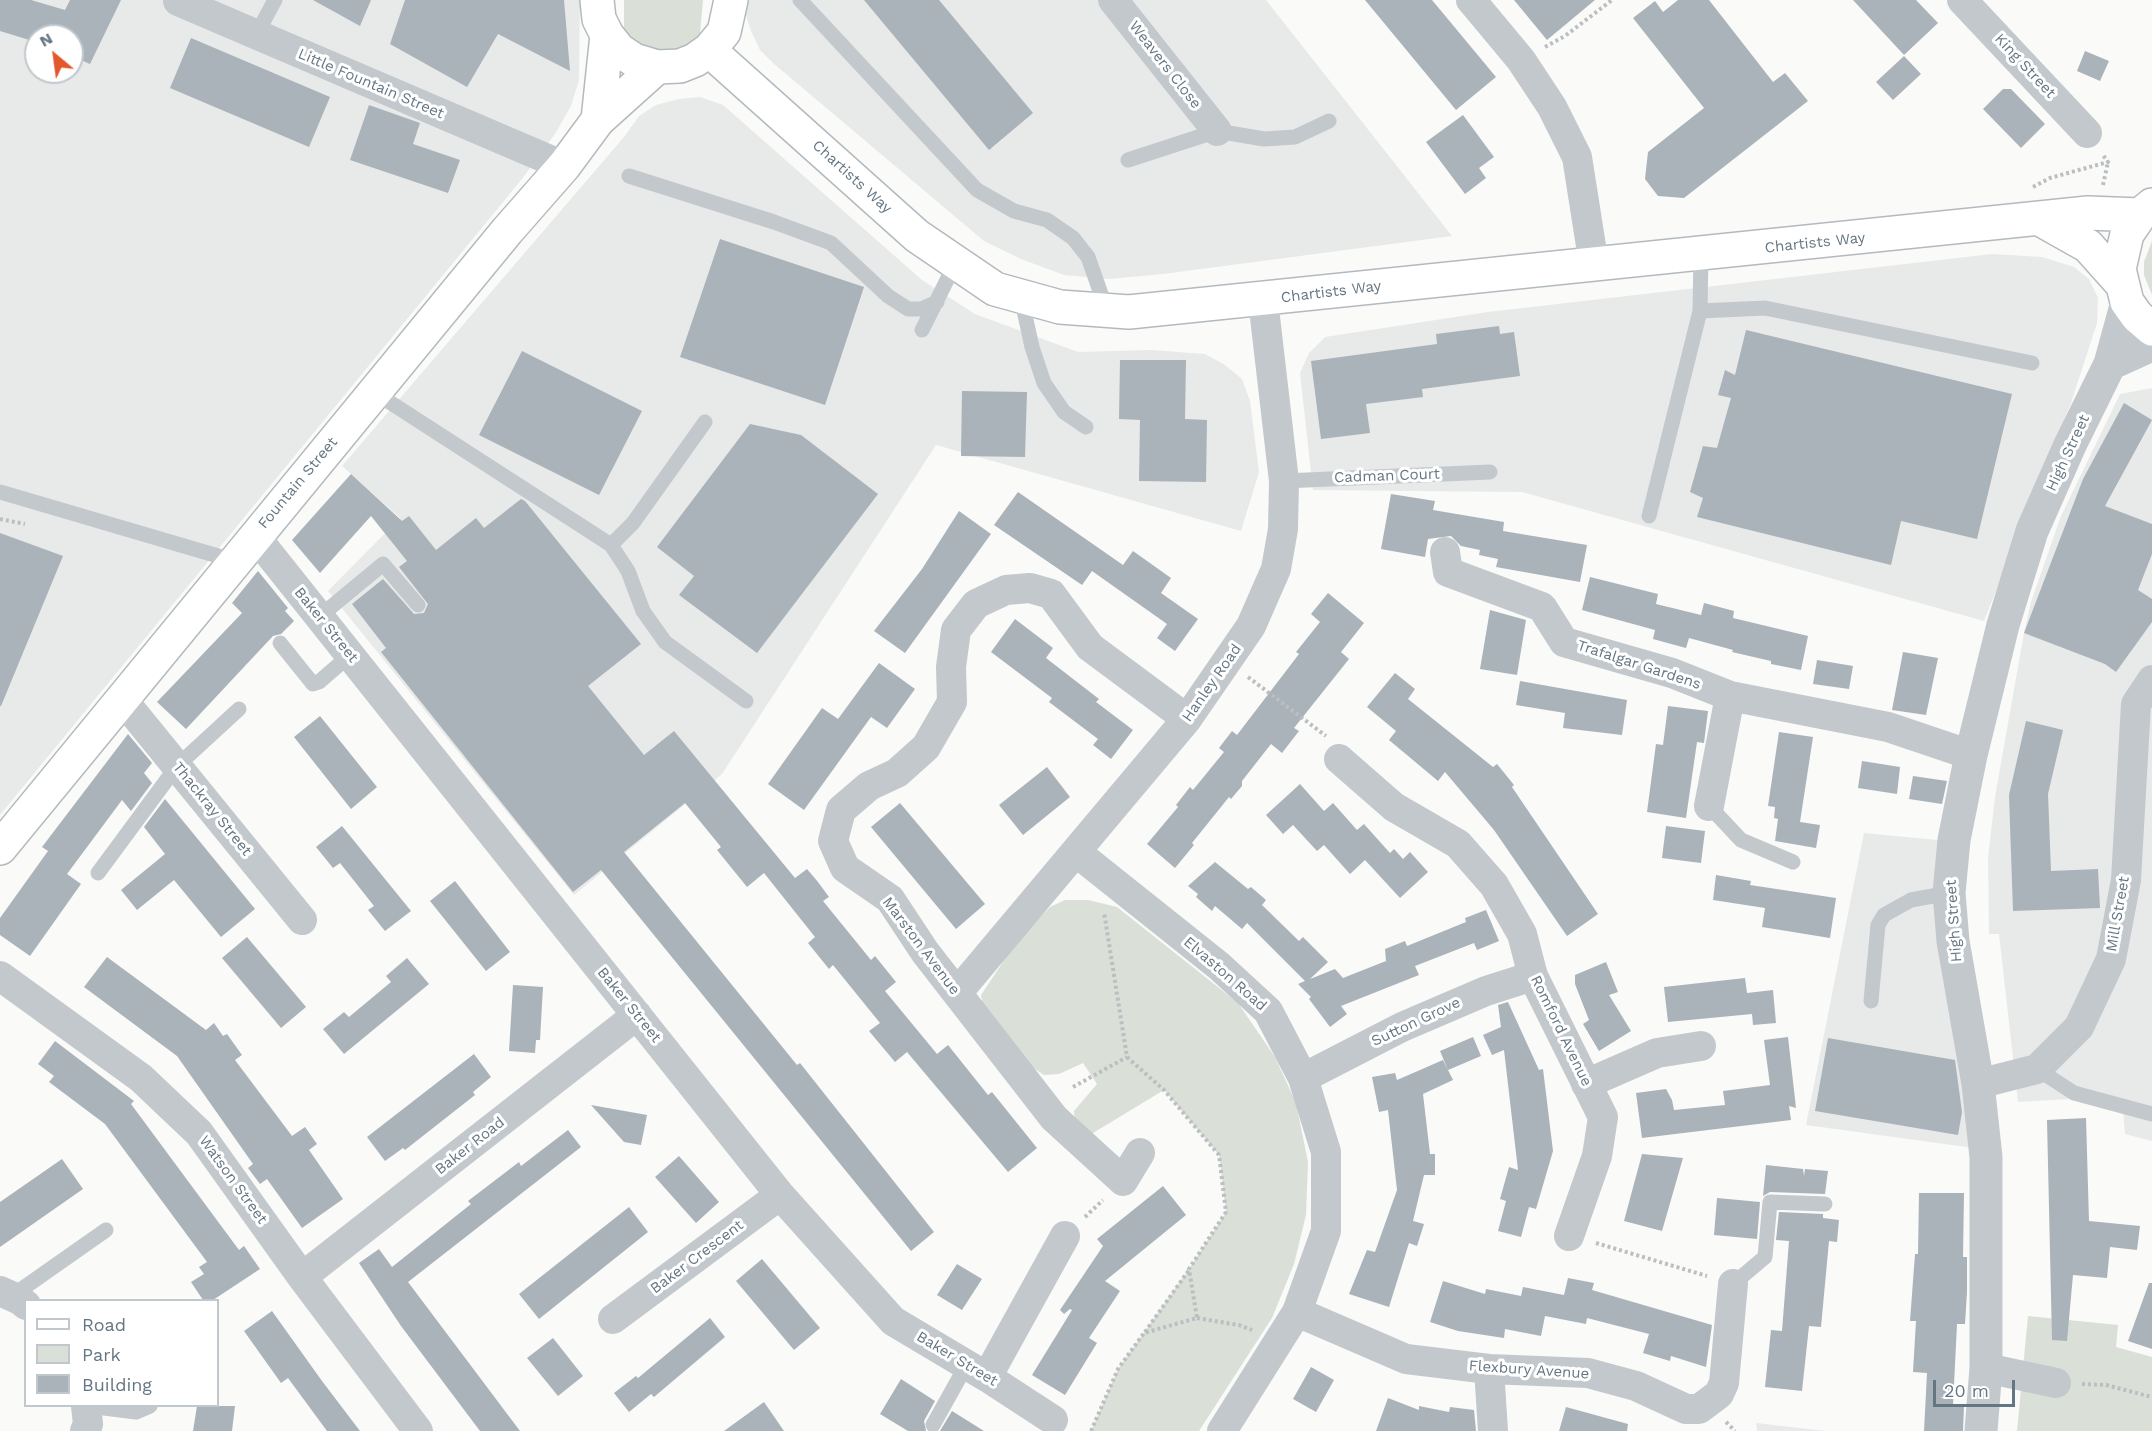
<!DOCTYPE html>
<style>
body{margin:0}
#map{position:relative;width:2152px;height:1431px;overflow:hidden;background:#fafaf8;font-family:"Work Sans",sans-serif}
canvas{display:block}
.legend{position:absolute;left:24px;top:1299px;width:195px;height:108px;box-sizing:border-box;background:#fff;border:2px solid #c1c8cd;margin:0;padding:8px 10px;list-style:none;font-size:18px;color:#657683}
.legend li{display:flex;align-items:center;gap:12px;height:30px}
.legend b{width:30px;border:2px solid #c1c8cd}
.north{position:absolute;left:24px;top:24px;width:60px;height:60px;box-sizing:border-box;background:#fff;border:2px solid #c1c8cd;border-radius:50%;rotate:331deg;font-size:16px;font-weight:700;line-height:24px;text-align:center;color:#657683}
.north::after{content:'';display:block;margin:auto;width:21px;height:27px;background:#e4572e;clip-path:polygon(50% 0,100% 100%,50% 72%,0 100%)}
.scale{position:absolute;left:1933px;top:1380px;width:82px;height:27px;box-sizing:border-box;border:3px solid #657683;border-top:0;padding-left:8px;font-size:18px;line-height:21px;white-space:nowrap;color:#657683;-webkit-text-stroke:4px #fff;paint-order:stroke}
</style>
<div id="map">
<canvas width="2152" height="1431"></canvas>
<ul class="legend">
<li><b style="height:8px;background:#fff"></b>Road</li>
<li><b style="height:16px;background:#dadfd7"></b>Park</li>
<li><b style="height:16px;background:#aab3b9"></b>Building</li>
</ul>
<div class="north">N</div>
<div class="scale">20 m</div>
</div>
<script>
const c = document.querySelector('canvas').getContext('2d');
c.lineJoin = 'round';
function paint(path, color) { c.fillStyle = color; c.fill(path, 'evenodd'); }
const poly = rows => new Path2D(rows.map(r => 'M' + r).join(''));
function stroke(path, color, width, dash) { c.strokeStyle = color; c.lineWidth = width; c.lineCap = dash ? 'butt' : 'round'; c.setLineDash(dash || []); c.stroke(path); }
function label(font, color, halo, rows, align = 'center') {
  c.font = font + ' "Work Sans",sans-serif'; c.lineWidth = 6; c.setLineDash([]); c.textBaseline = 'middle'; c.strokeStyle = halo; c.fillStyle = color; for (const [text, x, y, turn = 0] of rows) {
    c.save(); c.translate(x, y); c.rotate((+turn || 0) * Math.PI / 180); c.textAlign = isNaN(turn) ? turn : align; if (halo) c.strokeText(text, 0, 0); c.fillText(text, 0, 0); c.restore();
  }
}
paint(poly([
 [0,0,580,0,579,80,571,106,555,134,522,179,0,815],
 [36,36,72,36,72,72,36,72],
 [747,0,1266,0,1452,236,1163,274,1109,279,1064,275,1021,259,984,241,773,63,760,50,751,31,746,15],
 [700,97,723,105,922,280,975,314,1078,352,1151,350,1205,354,1225,365,1242,379,1250,401,1259,472,1241,531,936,445,722,774,574,895,328,591,400,518,342,466,624,137,639,116,656,105,679,99],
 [1992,254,2042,257,2074,267,2089,279,2098,298,2097,323,2071,403,1984,621,1522,492,1313,490,1300,373,1309,353,1325,337,1488,312],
 [2152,388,2152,1141,2125,1134,2123,1110,2069,1099,2018,1102,1999,934,1989,934,1988,858,1995,797,2024,633,2031,602,2061,516,2120,394],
 [1864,833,1948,841,1974,1148,1806,1125],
 [1756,1423,1826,1431,1757,1431]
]), '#e8e9e9');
paint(poly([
 [624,0,703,0,700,34,693,45,660,59,629,40,624,28],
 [2152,241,2152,295,2144,275,2144,262],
 [1065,900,1088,900,1117,907,1238,1003,1275,1057,1296,1103,1308,1162,1306,1215,1294,1264,1272,1318,1199,1431,1091,1431,1118,1369,1189,1269,1226,1212,1219,1155,1164,1090,1088,1136,1075,1120,1074,1111,1097,1084,1083,1063,1059,1074,1044,1075,1029,1065,984,1011,981,995,1019,938,1050,907],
 [2028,1316,2118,1325,2116,1347,2152,1357,2152,1431,2017,1431]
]), '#dadfd7');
paint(poly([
 [0,0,31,0,65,10,70,0,121,0,90,64,72,56,72,36,36,36,36,42,0,31],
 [313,0,371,0,360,26],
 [405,0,564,0,570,71,498,34,467,87,390,44],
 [864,0,939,0,1033,113,989,150],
 [1365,0,1432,0,1496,77,1456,110],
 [1514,0,1595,0,1547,40],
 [1678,0,1709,0,1773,82,1785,73,1808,101,1684,198,1658,196,1645,179,1648,152,1704,108,1633,18,1655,1,1663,12],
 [1853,0,1916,0,1938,23,1904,55],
 [191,38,330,97,309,147,170,88],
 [2085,51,2109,61,2100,81,2077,71],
 [1904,56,1921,74,1893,100,1876,82],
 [2003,89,2011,89,2045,124,2021,148,1983,109],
 [369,105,420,123,413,144,460,160,448,193,350,160],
 [1463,115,1494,157,1479,168,1486,178,1465,194,1426,142],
 [720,239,864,287,825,405,680,357],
 [1499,326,1500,334,1514,332,1520,376,1422,389,1423,397,1366,404,1370,433,1321,439,1311,361,1437,344,1436,334],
 [1746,330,2012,394,1977,539,1901,521,1891,565,1697,517,1703,498,1690,492,1703,446,1717,448,1731,398,1718,395,1725,370,1735,375],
 [522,351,642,411,599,495,479,435],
 [1120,360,1186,360,1185,419,1207,420,1206,482,1139,481,1140,420,1119,419],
 [962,391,1027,392,1025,457,961,456],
 [2124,403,2152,420,2105,506,2152,524,2152,554,2138,590,2152,599,2152,622,2116,672,2105,664,2024,633,2083,479],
 [750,424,801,435,878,494,757,653,679,595,694,576,657,547],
 [351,474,402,521,409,516,436,550,476,518,484,528,521,499,525,501,641,644,588,686,644,755,674,731,795,878,807,869,818,882,829,897,823,901,871,960,875,956,896,982,885,991,937,1054,948,1045,988,1095,992,1092,1037,1148,1008,1172,907,1052,895,1062,869,1031,880,1023,833,965,829,969,808,943,815,937,764,873,747,887,717,850,721,847,685,803,624,852,797,1065,800,1063,934,1232,911,1251,601,870,573,892,381,652,386,648,352,604,383,579,414,614,424,613,428,604,399,567,407,561,371,516,320,573,292,540],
 [1018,492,1123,565,1133,551,1171,578,1161,593,1198,619,1175,651,1157,638,1167,624,1092,571,1082,585,994,525],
 [1391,494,1435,501,1433,510,1504,522,1503,531,1587,545,1580,582,1496,567,1498,559,1479,555,1480,550,1461,546,1451,536,1428,539,1425,557,1381,549],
 [959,511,991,534,905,653,874,631,922,569],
 [0,533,63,556,1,706,0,706],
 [258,571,288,608,285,611,294,621,281,634,273,636,186,729,157,702,242,613,232,603],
 [1590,577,1658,594,1656,604,1701,615,1704,603,1734,611,1733,618,1808,636,1801,670,1771,664,1771,661,1732,652,1733,650,1689,638,1686,648,1653,639,1655,630,1582,610],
 [1328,593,1364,623,1341,652,1349,659,1294,728,1299,731,1282,753,1271,744,1242,781,1242,786,1231,799,1229,797,1192,843,1194,845,1175,868,1147,844,1178,807,1176,805,1190,787,1193,790,1224,752,1219,748,1232,731,1237,735,1299,654,1296,652,1320,622,1311,614],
 [1490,610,1526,620,1517,675,1480,669],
 [1015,619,1053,648,1046,658,1099,699,1096,702,1133,730,1111,759,1093,745,1098,739,1049,702,1052,698,991,652],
 [1903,652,1938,658,1926,715,1892,710],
 [1817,660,1853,666,1849,689,1813,684],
 [879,663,915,689,887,728,871,717,804,810,768,784,822,708,838,719],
 [1395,673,1415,689,1408,699,1493,767,1497,764,1514,785,1512,787,1598,914,1567,936,1494,830,1445,772,1438,781,1389,740,1396,731,1367,707],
 [1520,681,1627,700,1622,735,1563,728,1565,713,1516,705],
 [1668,706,1708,711,1704,743,1697,742,1686,818,1647,812,1656,744,1663,745],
 [320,716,377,787,351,809,294,737],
 [2026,721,2063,730,2048,794,2051,871,2098,869,2100,908,2013,911,2009,795],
 [1779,732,1813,737,1800,822,1820,825,1816,848,1775,841,1778,819,1774,818,1775,807,1768,806],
 [128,734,152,763,144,773,152,783,131,811,122,800,67,874,81,884,30,956,0,935,0,918,48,851,42,847],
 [1862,761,1900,767,1897,794,1858,788],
 [1047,767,1070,797,1023,835,999,805],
 [1913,776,1947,781,1942,804,1909,799],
 [1300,784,1324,811,1333,803,1357,830,1364,824,1390,853,1394,849,1403,859,1410,852,1428,872,1400,898,1365,860,1350,874,1324,845,1317,851,1293,825,1283,834,1266,815],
 [165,799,255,909,221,937,174,880,137,910,121,890,165,854,144,827],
 [900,803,985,904,956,929,871,827],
 [342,826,411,911,385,931,368,910,374,906,340,863,333,868,316,847],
 [1666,826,1705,831,1701,863,1662,858],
 [1215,862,1248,889,1251,887,1266,900,1262,905,1299,941,1303,937,1328,962,1310,979,1335,969,1343,978,1386,961,1385,949,1405,941,1407,946,1466,922,1465,918,1486,910,1499,941,1477,950,1474,943,1415,966,1419,975,1341,1006,1347,1014,1330,1027,1309,999,1311,997,1298,984,1305,981,1247,923,1242,929,1215,906,1212,911,1196,897,1198,894,1188,886],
 [1716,875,1751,881,1750,885,1836,898,1830,938,1762,927,1765,908,1713,900],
 [455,881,510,952,486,971,430,901],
 [247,937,306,1007,281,1028,222,958],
 [107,957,206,1030,214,1023,223,1036,227,1034,242,1055,235,1060,292,1136,305,1127,317,1144,309,1150,343,1199,302,1228,267,1179,260,1184,248,1168,253,1164,177,1056,84,987],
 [407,958,429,984,344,1054,323,1029,344,1012,349,1017,391,982,386,976],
 [1606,962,1618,992,1609,995,1631,1031,1599,1051,1583,1024,1589,1020,1575,984,1575,975],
 [1745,978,1747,993,1773,990,1776,1023,1753,1025,1752,1014,1668,1022,1664,987],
 [513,985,543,987,540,1040,536,1040,535,1053,509,1051],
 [1508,1002,1539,1070,1543,1069,1553,1151,1536,1209,1529,1207,1521,1237,1498,1231,1506,1201,1500,1199,1509,1167,1518,1170,1504,1050,1492,1055,1483,1035,1501,1027,1498,1005],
 [1473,1037,1481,1056,1448,1070,1440,1051],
 [1788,1037,1796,1108,1789,1106,1791,1120,1642,1138,1636,1093,1666,1089,1672,1100,1674,1110,1725,1105,1723,1091,1770,1085,1764,1040],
 [1828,1038,1955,1060,1962,1112,1958,1135,1815,1111],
 [55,1041,134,1101,131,1104,239,1250,244,1246,260,1269,213,1300,203,1300,191,1282,204,1274,199,1267,207,1262,105,1124,49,1082,54,1076,38,1064],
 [474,1054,491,1077,473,1092,475,1095,405,1150,403,1148,385,1161,367,1137],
 [1443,1060,1453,1080,1423,1094,1430,1154,1435,1154,1435,1175,1424,1175,1413,1221,1424,1224,1417,1246,1409,1243,1389,1307,1349,1294,1367,1250,1375,1252,1397,1190,1388,1110,1379,1112,1372,1077,1395,1073,1397,1080],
 [591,1105,647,1115,641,1145,624,1142],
 [2086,1118,2089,1221,2140,1226,2137,1250,2110,1247,2107,1278,2073,1275,2067,1341,2052,1340,2047,1120],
 [568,1130,581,1147,408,1282,520,1431,480,1431,401,1326,359,1263,379,1249,392,1267,471,1204,468,1201,519,1162,521,1166],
 [1642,1154,1683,1158,1662,1231,1624,1221],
 [679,1156,719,1202,696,1223,655,1177],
 [62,1159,83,1189,0,1247,0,1202],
 [1766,1165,1803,1169,1804,1176,1805,1169,1828,1171,1825,1194,1770,1192,1763,1196],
 [1163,1186,1186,1215,1105,1281,1120,1291,1089,1338,1097,1343,1065,1395,1032,1375,1072,1310,1070,1309,1064,1314,1060,1310,1103,1246,1097,1239],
 [1919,1193,1964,1193,1963,1257,1967,1257,1967,1292,1965,1324,1957,1324,1953,1405,1964,1406,1963,1431,1924,1431,1927,1373,1913,1372,1916,1321,1910,1321,1915,1254,1918,1254],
 [1717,1198,1760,1202,1757,1239,1714,1235],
 [629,1207,648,1232,539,1319,519,1294],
 [1779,1212,1823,1214,1823,1218,1839,1220,1837,1242,1829,1241,1821,1327,1809,1326,1802,1391,1765,1387,1771,1330,1782,1331,1789,1241,1776,1240],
 [762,1259,820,1328,794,1350,736,1281],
 [957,1264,982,1279,962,1310,937,1295],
 [1568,1278,1594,1283,1592,1290,1712,1325,1706,1367,1671,1356,1670,1361,1643,1353,1649,1334,1587,1318,1586,1324,1545,1316,1541,1336,1505,1329,1504,1338,1458,1331,1430,1322,1443,1281,1485,1294,1486,1289,1521,1296,1523,1287,1564,1295],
 [2149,1283,2152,1283,2152,1349,2128,1341],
 [272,1311,322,1381,360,1431,327,1431,288,1378,281,1383,244,1331],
 [710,1318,725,1337,654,1397,651,1394,629,1412,614,1393,636,1376,638,1378],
 [553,1338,583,1376,558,1396,527,1358],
 [1311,1367,1334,1380,1316,1412,1293,1399],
 [901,1379,935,1401,924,1421,926,1431,908,1431,880,1414],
 [1388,1398,1419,1410,1419,1406,1449,1412,1450,1407,1474,1410,1476,1431,1376,1431],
 [764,1402,784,1431,724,1431],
 [197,1406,235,1406,232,1431,193,1431],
 [1566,1407,1628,1424,1627,1431,1559,1431],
 [952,1411,984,1431,940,1431]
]), '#aab3b9');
const secondary = poly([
 [597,0,599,19,607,35,619,50,634,60,657,67,680,66,695,60,709,50,724,32,731,0],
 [709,50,917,236,995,289,1060,307,1129,312,2088,213,2140,215],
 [598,120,607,35],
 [2152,205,2140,215,2127,234,2119,269,2127,302,2137,316,2152,329],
 [2040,219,2088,246,2121,283],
 [0,848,507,231,564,166,598,120,657,67]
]);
stroke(secondary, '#b3babf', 36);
stroke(poly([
 [1545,47,1565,36,1612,0],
 [2103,185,2108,162],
 [2033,187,2050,178,2108,162,2103,155],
 [0,519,25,524],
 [1248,677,1326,736],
 [1073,1087,1127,1057],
 [1085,1217,1103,1200],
 [1596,1243,1707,1276],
 [1197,1318,1239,1325,1252,1330],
 [1145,1332,1189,1270],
 [2082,1384,2106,1385,2152,1397],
 [1726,1422,1735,1431],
 [1091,1431,1118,1369,1144,1333,1197,1318,1189,1269,1226,1212,1219,1155,1164,1090,1127,1057,1104,912]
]), '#bbbfc2', 4, [3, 3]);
stroke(poly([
 [800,0,977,190,1014,211,1047,220,1073,238,1088,257,1107,311],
 [256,35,275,0],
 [1128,160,1217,131,1264,139,1295,137,1329,121],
 [629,176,774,222,831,243,888,296,908,309,921,309,937,302],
 [1021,297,1032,347,1044,383,1064,412,1086,427],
 [1700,311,1765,308,2032,363],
 [922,330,956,262],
 [374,392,611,545,628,571,643,611,665,642,746,701],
 [1284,481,1490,472],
 [0,492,235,561],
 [1649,516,1700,311,1701,253],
 [611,545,633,523,705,422],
 [319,617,383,564,418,605],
 [280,643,313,684,319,682,350,655],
 [1709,806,1741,840,1793,862],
 [98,873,177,766,239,709],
 [1871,1001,1878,925,1884,915,1911,900,1949,893],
 [2037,1069,2074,1093,2152,1114],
 [1733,1284,1765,1257,1770,1202,1825,1204],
 [12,1296,106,1230],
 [88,1406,136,1412,150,1406],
 [933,1425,967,1364]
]), '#c3c8cc', 15);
stroke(poly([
 [1113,0,1217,131],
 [1471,0,1521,60,1552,107,1577,157,1594,265],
 [1962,0,2087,133],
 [178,1,564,166],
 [255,536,780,1195,893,1321,987,1377,1053,1420],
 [1445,552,1448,572,1542,607,1564,642,1672,673,1730,696,1888,727,1971,755],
 [122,699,302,920],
 [1339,759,1394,807,1458,844,1494,885,1522,934,1533,976,1603,1117,1597,1156,1569,1236],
 [1709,806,1730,696],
 [1076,852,1219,966,1268,1011,1303,1078,1326,1152,1326,1231,1297,1312,1222,1431],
 [0,976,141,1078,199,1133,302,1277,418,1431],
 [957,993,1187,719,1251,626,1276,569,1283,529,1284,481,1263,300],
 [1303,1078,1402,1027,1486,991,1533,976],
 [1586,1084,1657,1053,1701,1046],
 [1978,1084,2037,1069,2079,1027,2111,959,2126,880,2136,704,2152,680],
 [1140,1153,1123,1181,1054,1118,925,952,890,899,845,868,833,841,841,810,869,786,897,773,926,747,952,702,951,667,956,630,976,604,1006,590,1030,588,1051,594,1090,647,1187,719],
 [302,1277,637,1015],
 [0,1291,20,1300,26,1305],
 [1297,1312,1406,1359,1489,1369,1588,1373,1636,1386,1686,1409,1699,1409,1719,1394,1724,1383,1733,1284],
 [613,1319,780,1195],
 [1986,1368,2056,1383],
 [1489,1369,1493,1431],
 [987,1377,1065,1236],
 [85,1431,88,1424,86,1406]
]), '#c3c8cc', 30);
stroke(poly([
 [2110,364,2152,345],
 [1981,1431,1986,1368,1986,1157,1978,1084,1953,941,1949,893,1954,840,1971,755,2003,625,2032,531,2070,445,2110,364,2127,302]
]), '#c3c8cc', 33);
stroke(secondary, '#fff', 33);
label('15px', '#657683', '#fff', [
 ["Weavers Close",1165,65,52],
 ["King Street",2025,66,47],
 ["Little Fountain Street",371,84,23],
 ["Chartists Way",852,177,42],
 ["Chartists Way",1815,243,-6],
 ["Chartists Way",1331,292,-7],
 ["High Street",2068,453,-65],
 ["Cadman Court",1387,476,-2],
 ["Fountain Street",298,483,-50],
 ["Baker Street",326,625,51],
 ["Trafalgar Gardens",1639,665,18],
 ["Hanley Road",1212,683,-55],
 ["Thackray Street",212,809,51],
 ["Mill Street",2118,914,-80],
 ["High Street",1954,921,-94],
 ["Marston Avenue",921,946,53],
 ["Elvaston Road",1225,974,41],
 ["Baker Street",629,1005,51],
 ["Sutton Grove",1416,1022,-25],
 ["Romford Avenue",1561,1031,64],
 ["Baker Road",470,1146,-38],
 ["Watson Street",233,1180,54],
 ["Baker Crescent",697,1257,-37],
 ["Baker Street",957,1359,31],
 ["Flexbury Avenue",1529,1370,4]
]);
</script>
